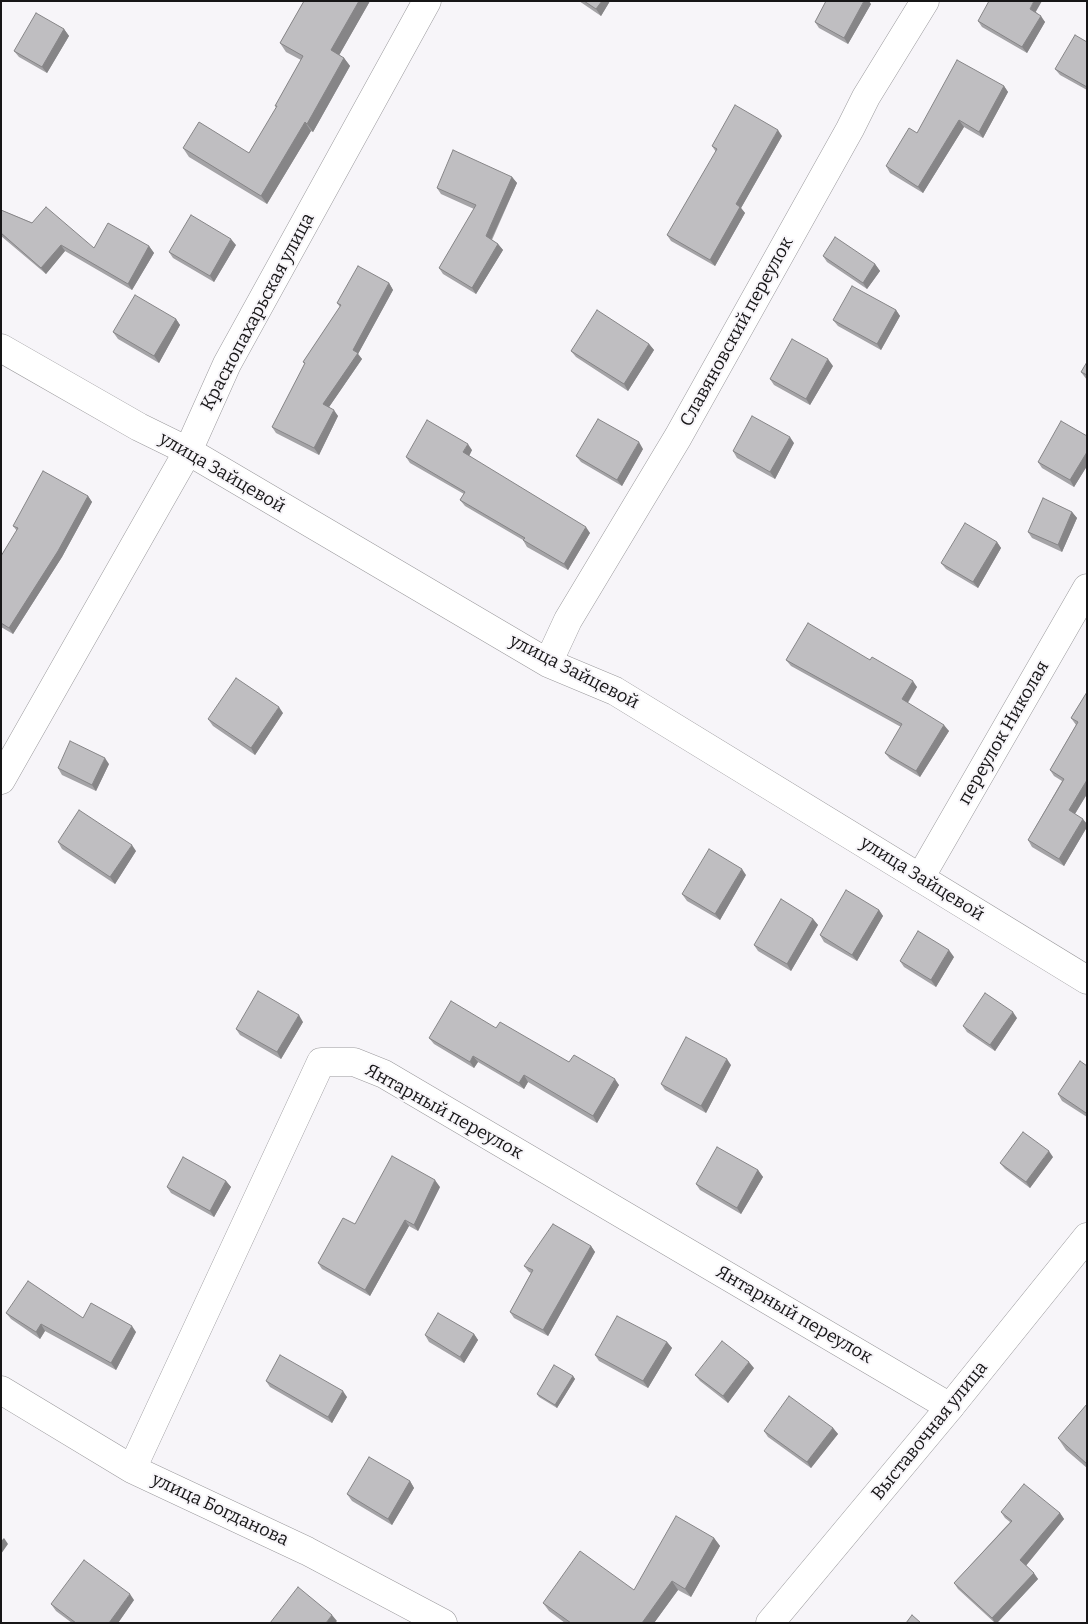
<!DOCTYPE html>
<meta charset="utf-8">
<style>
body{margin:0}
#map{position:relative;width:1088px;height:1624px;overflow:hidden;background:#f7f5f9;font-family:Bitter,serif}
canvas{display:block}
.frame{position:absolute;inset:0;border:2px solid #171617;pointer-events:none}
</style>
<div id="map">
<canvas width="1088" height="1624"></canvas>
<div class="frame"></div>
</div>
<script>
const c = document.querySelector('canvas').getContext('2d');
c.lineJoin = 'round';
const poly = rows => new Path2D(rows.map(r => 'M' + r).join(''));
function stroke(path, color, width, dash) { c.strokeStyle = color; c.lineWidth = width; c.lineCap = dash ? 'butt' : 'round'; c.setLineDash(dash || []); c.stroke(path); }
function paint(path, color) { c.fillStyle = color; c.fill(path, 'evenodd'); }
function label(font, color, halo, rows, align = 'center') {
  c.font = font + ' Bitter,serif'; c.lineWidth = 4; c.setLineDash([]); c.textBaseline = 'middle'; c.strokeStyle = halo; c.fillStyle = color; for (const [text, x, y, turn = 0] of rows) {
    c.save(); c.translate(x, y); c.rotate((+turn || 0) * Math.PI / 180); c.textAlign = isNaN(turn) ? turn : align; if (halo) c.strokeText(text, 0, 0); c.fillText(text, 0, 0); c.restore();
  }
}
const minor = poly([
 [1,348,139,427,188,451,548,663,615,691,1087,980],
 [548,663,568,620,678,437,850,129,866,97,925,1],
 [1,780,188,451,227,364,427,1],
 [920,878,1087,588],
 [1,1390,132,1469,307,1551,443,1623],
 [132,1469,321,1062,354,1062,384,1074,950,1407]
]);
const tertiary = poly([
 [770,1623,950,1407,1087,1237]
]);
stroke(minor, '#9a999c', 29);
stroke(tertiary, '#9a999c', 29);
stroke(minor, '#fff', 28);
stroke(tertiary, '#fff', 28);
paint(poly([
 [304,1,370,1,339,55,344,58,350,66,313,132,311,131,267,204,189,157,183,148,249,153,277,107,275,106,301,60,286,52,280,43],
 [579,1,610,1,601,16],
 [871,4,848,44,819,28,815,22],
 [1036,12,1045,22,1027,53,982,27,978,21],
 [64,29,69,36,47,73,19,57,14,51],
 [1087,42,1087,90,1060,75,1055,69],
 [1004,86,1008,92,983,138,964,127,923,193,890,173,886,166,917,133],
 [782,136,741,208,745,213,715,266,671,241,667,235,716,152,712,146],
 [512,177,517,183,492,240,498,244,503,250,476,294,443,274,439,268,474,209,441,194,437,188],
 [1,210,94,248,149,246,154,253,132,290,65,251,46,274,1,236],
 [236,245,214,282,173,258,169,252],
 [823,256,875,264,880,271,867,289,827,262],
 [389,283,393,290,358,354,362,359,329,407,338,416,319,455,276,433,272,427,305,364,303,362,340,307,337,303],
 [896,310,900,316,881,350,838,326,833,320],
 [176,319,180,325,159,363,118,339,113,332],
 [649,344,654,350,628,391,576,357,571,351],
 [1087,362,1087,380,1081,372],
 [833,366,810,405,774,385,770,379],
 [1087,436,1087,466,1074,487,1042,468,1038,462],
 [794,443,775,479,737,458,733,451],
 [643,449,622,486,581,462,576,456],
 [472,450,469,456,590,533,568,570,527,547,523,540,465,506,460,500,464,494,410,463,406,457],
 [88,496,92,502,62,557,13,634,1,627,1,556,17,531,13,526],
 [1072,512,1077,518,1062,552,1032,538,1028,532],
 [997,542,1001,548,978,588,946,569,941,563],
 [786,660,870,660,917,687,908,703,949,731,920,777,890,759,885,753,901,727,791,666],
 [1087,692,1087,794,1075,814,1087,824,1087,827,1064,866,1032,847,1028,840,1062,781,1054,776,1050,770,1076,725,1071,718],
 [283,713,255,755,213,726,208,719],
 [109,764,96,791,62,775,58,768],
 [58,842,136,851,115,884,62,849],
 [746,875,720,920,687,901,682,894],
 [879,910,883,916,857,961,824,942,820,935],
 [813,919,818,925,791,971,758,951,754,945],
 [954,957,936,987,904,967,900,961],
 [1017,1018,995,1051,967,1032,963,1026],
 [303,1022,281,1059,240,1035,236,1029],
 [496,1028,619,1085,597,1123,528,1082,524,1089,478,1062,474,1068,434,1044,429,1038],
 [731,1065,706,1113,665,1090,661,1084],
 [1087,1066,1087,1117,1062,1101,1058,1094],
 [1053,1157,1030,1188,1005,1169,1000,1163],
 [758,1170,763,1177,741,1214,700,1190,696,1184],
 [226,1181,231,1187,214,1217,171,1193,167,1187],
 [440,1187,418,1231,409,1226,370,1296,322,1269,318,1263,355,1224],
 [591,1246,595,1252,548,1336,514,1318,510,1312,531,1273,529,1272,524,1266],
 [6,1313,83,1318,136,1332,116,1370,45,1331,40,1339,11,1319],
 [474,1334,478,1340,464,1363,429,1342,425,1335],
 [667,1342,672,1348,648,1388,599,1361,595,1355],
 [754,1368,728,1403,700,1381,695,1375],
 [573,1376,575,1379,557,1408,539,1397,537,1394],
 [266,1381,347,1397,332,1423,270,1387],
 [1087,1404,1087,1468,1066,1450,1058,1438],
 [833,1428,838,1434,811,1468,768,1437,764,1431],
 [410,1481,414,1488,392,1525,352,1501,347,1494],
 [1001,1512,1060,1513,1064,1519,1026,1565,1038,1579,997,1623,995,1623,958,1589,954,1583,1010,1522,1005,1518],
 [714,1538,720,1546,691,1597,678,1590,654,1623,565,1623,549,1611,543,1603,634,1590],
 [134,1600,118,1623,72,1623,56,1611,51,1604]
]), '#a4a3a6');
paint(poly([
 [359,1,370,1,337,59,331,50],
 [602,1,610,1,601,16,596,9],
 [864,1,869,1,871,4,848,44,844,38],
 [1034,1,1042,1,1034,15,1030,9],
 [1041,16,1045,22,1027,53,1022,47],
 [64,29,69,36,47,73,42,67],
 [344,58,350,66,313,132,307,124],
 [1004,86,1008,92,983,138,979,132],
 [959,120,964,127,923,193,918,187],
 [305,122,311,131,267,204,261,196],
 [778,130,782,136,741,208,745,213,715,266,710,260,736,204],
 [512,177,517,183,490,242,486,236],
 [231,239,236,245,214,282,210,276],
 [498,244,503,250,476,294,472,288],
 [61,245,65,251,46,274,41,268],
 [149,246,154,253,132,290,128,284],
 [875,264,880,271,867,289,863,283],
 [389,283,393,290,358,354,362,359,327,410,323,404],
 [896,310,900,316,881,350,877,344],
 [176,319,180,325,159,363,154,356],
 [649,344,654,350,628,391,624,384],
 [828,359,833,366,810,405,806,399],
 [334,410,338,416,319,455,314,448],
 [790,437,794,443,775,479,770,472],
 [639,442,643,449,622,486,617,480],
 [468,444,472,450,468,458,463,452],
 [1087,452,1087,466,1074,487,1070,480],
 [88,496,92,502,62,557,13,634,9,628],
 [1072,512,1077,518,1062,552,1058,545],
 [586,527,590,533,568,570,564,564],
 [997,542,1001,548,978,588,973,582],
 [913,681,917,687,906,705,902,699],
 [279,707,283,713,255,755,251,748],
 [944,725,949,731,920,777,916,771],
 [105,758,109,764,96,791,92,785],
 [1087,780,1087,794,1073,817,1069,810],
 [1083,819,1087,824,1087,827,1064,866,1059,859],
 [132,845,136,851,115,884,110,877],
 [742,869,746,875,720,920,715,914],
 [879,910,883,916,857,961,852,955],
 [813,919,818,925,791,971,787,964],
 [949,950,954,957,936,987,931,980],
 [1013,1012,1017,1018,995,1051,990,1045],
 [299,1015,303,1022,281,1059,277,1052],
 [473,1056,478,1062,474,1068,470,1062],
 [727,1059,731,1065,706,1113,701,1106],
 [524,1075,528,1082,524,1089,519,1083],
 [615,1079,619,1085,597,1123,593,1116],
 [1049,1151,1053,1157,1030,1188,1026,1182],
 [758,1170,763,1177,741,1214,737,1208],
 [435,1180,440,1187,418,1231,414,1225],
 [226,1181,231,1187,214,1217,210,1211],
 [405,1220,409,1226,370,1296,365,1290],
 [591,1246,595,1252,548,1336,543,1330],
 [41,1324,45,1331,40,1339,36,1332],
 [132,1326,136,1332,116,1370,111,1363],
 [474,1334,478,1340,464,1363,460,1357],
 [667,1342,672,1348,648,1388,643,1381],
 [749,1362,754,1368,728,1403,723,1396],
 [573,1376,575,1379,557,1408,555,1405],
 [343,1391,347,1397,332,1423,328,1417],
 [833,1428,838,1434,811,1468,807,1462],
 [410,1481,414,1488,392,1525,388,1519],
 [1060,1513,1064,1519,1025,1567,1020,1560],
 [4,1538,8,1544,1,1554,1,1541],
 [714,1538,720,1546,691,1597,685,1589],
 [1034,1573,1038,1579,997,1623,995,1623,992,1618],
 [672,1581,678,1590,654,1623,642,1623],
 [130,1594,134,1600,118,1623,109,1623],
 [332,1615,337,1621,335,1623,326,1623]
]), '#868587');
const building = poly([
 [304,1,359,1,331,50,344,58,307,124,305,122,261,196,183,148,199,122,249,153,277,106,275,106,303,56,280,43,304,1],
 [584,1,602,1,596,9,584,1],
 [826,1,864,1,844,38,815,22,826,1],
 [989,1,1034,1,1030,9,1041,16,1022,47,978,21,989,1],
 [36,13,64,29,42,67,14,51,36,13],
 [1075,35,1087,42,1087,87,1055,69,1075,35],
 [957,60,1004,86,979,132,959,120,918,187,886,166,909,128,917,133,957,60],
 [735,105,778,130,736,204,740,207,710,260,667,235,717,149,712,146,735,105],
 [453,150,512,177,486,236,498,244,472,288,439,268,476,205,437,188,453,150],
 [46,207,94,248,108,223,149,246,128,284,61,245,41,268,1,233,1,210,32,223,46,207],
 [191,215,231,239,210,276,169,252,191,215],
 [835,237,875,264,863,283,823,256,835,237],
 [358,266,389,283,353,350,358,353,323,404,334,410,314,448,272,427,305,363,303,362,341,305,337,303,358,266],
 [852,286,896,310,877,344,833,320,852,286],
 [135,295,176,319,154,356,113,332,135,295],
 [597,310,649,344,624,384,571,351,597,310],
 [792,339,828,359,806,399,770,379,792,339],
 [1087,362,1087,375,1081,372,1087,362],
 [752,416,790,437,770,472,733,451,752,416],
 [598,419,639,442,617,480,576,456,598,419],
 [427,420,468,444,463,452,586,527,564,564,523,540,525,538,460,500,465,492,406,457,427,420],
 [1061,421,1087,436,1087,452,1070,480,1038,462,1061,421],
 [43,471,88,496,58,551,9,628,1,623,1,556,18,528,13,526,43,471],
 [1043,498,1072,512,1058,545,1028,532,1043,498],
 [965,523,997,542,973,582,941,563,965,523],
 [808,623,870,660,872,657,913,681,902,699,944,725,916,771,885,753,902,724,786,660,808,623],
 [236,678,279,707,251,748,208,719,236,678],
 [1087,692,1087,780,1069,810,1083,819,1059,859,1028,840,1064,779,1050,770,1078,722,1071,718,1087,692],
 [70,741,105,758,92,785,58,768,70,741],
 [79,810,132,845,110,877,58,842,79,810],
 [709,849,742,869,715,914,682,894,709,849],
 [846,890,879,910,852,955,820,935,846,890],
 [781,899,813,919,787,964,754,945,781,899],
 [918,931,949,950,931,980,900,961,918,931],
 [258,991,299,1015,277,1052,236,1029,258,991],
 [985,993,1013,1012,990,1045,963,1026,985,993],
 [451,1001,496,1028,500,1022,569,1062,574,1055,615,1079,593,1116,524,1075,519,1083,473,1056,470,1062,429,1038,451,1001],
 [686,1037,727,1059,701,1106,661,1084,686,1037],
 [1080,1061,1087,1066,1087,1111,1086,1113,1058,1094,1080,1061],
 [1023,1132,1049,1151,1026,1182,1000,1163,1023,1132],
 [717,1147,758,1170,737,1208,696,1184,717,1147],
 [392,1156,435,1180,414,1225,405,1220,365,1290,318,1263,343,1218,355,1224,392,1156],
 [183,1157,226,1181,210,1211,167,1187,183,1157],
 [553,1224,591,1246,543,1330,510,1312,533,1270,524,1266,553,1224],
 [28,1281,83,1318,91,1303,132,1326,111,1363,41,1324,36,1332,6,1313,28,1281],
 [438,1313,474,1334,460,1357,425,1335,438,1313],
 [617,1316,667,1342,643,1381,595,1355,617,1316],
 [722,1341,749,1362,723,1396,695,1375,722,1341],
 [280,1355,343,1391,328,1417,266,1381,280,1355],
 [554,1365,573,1376,555,1405,537,1394,554,1365],
 [789,1396,833,1428,807,1462,764,1431,789,1396],
 [1087,1404,1087,1464,1058,1438,1087,1404],
 [369,1457,410,1481,388,1519,347,1494,369,1457],
 [1024,1484,1060,1513,1020,1560,1034,1573,992,1618,954,1583,1012,1521,1001,1512,1024,1484],
 [676,1516,714,1538,685,1589,672,1581,642,1623,571,1623,543,1603,580,1551,634,1590,676,1516],
 [84,1560,130,1594,109,1623,76,1623,51,1604,84,1560],
 [298,1587,332,1615,326,1623,270,1623,298,1587],
 [912,1615,921,1623,906,1623,912,1615]
]);
paint(building, '#bfbec1');
stroke(building, '#868587', 1);
label('18px', '#171617', '#f7f5f9', [
 ["Краснопахарьская улица",258,312,-62],
 ["Славяновский переулок",737,332,-61],
 ["улица Зайцевой",222,473,30],
 ["улица Зайцевой",574,672,27],
 ["переулок Николая",1004,733,-60],
 ["улица Зайцевой",922,879,32],
 ["Янтарный переулок",444,1112,29],
 ["Янтарный переулок",794,1315,30],
 ["Выставочная улица",930,1431,-51],
 ["улица Богданова",220,1510,25]
]);
</script>
